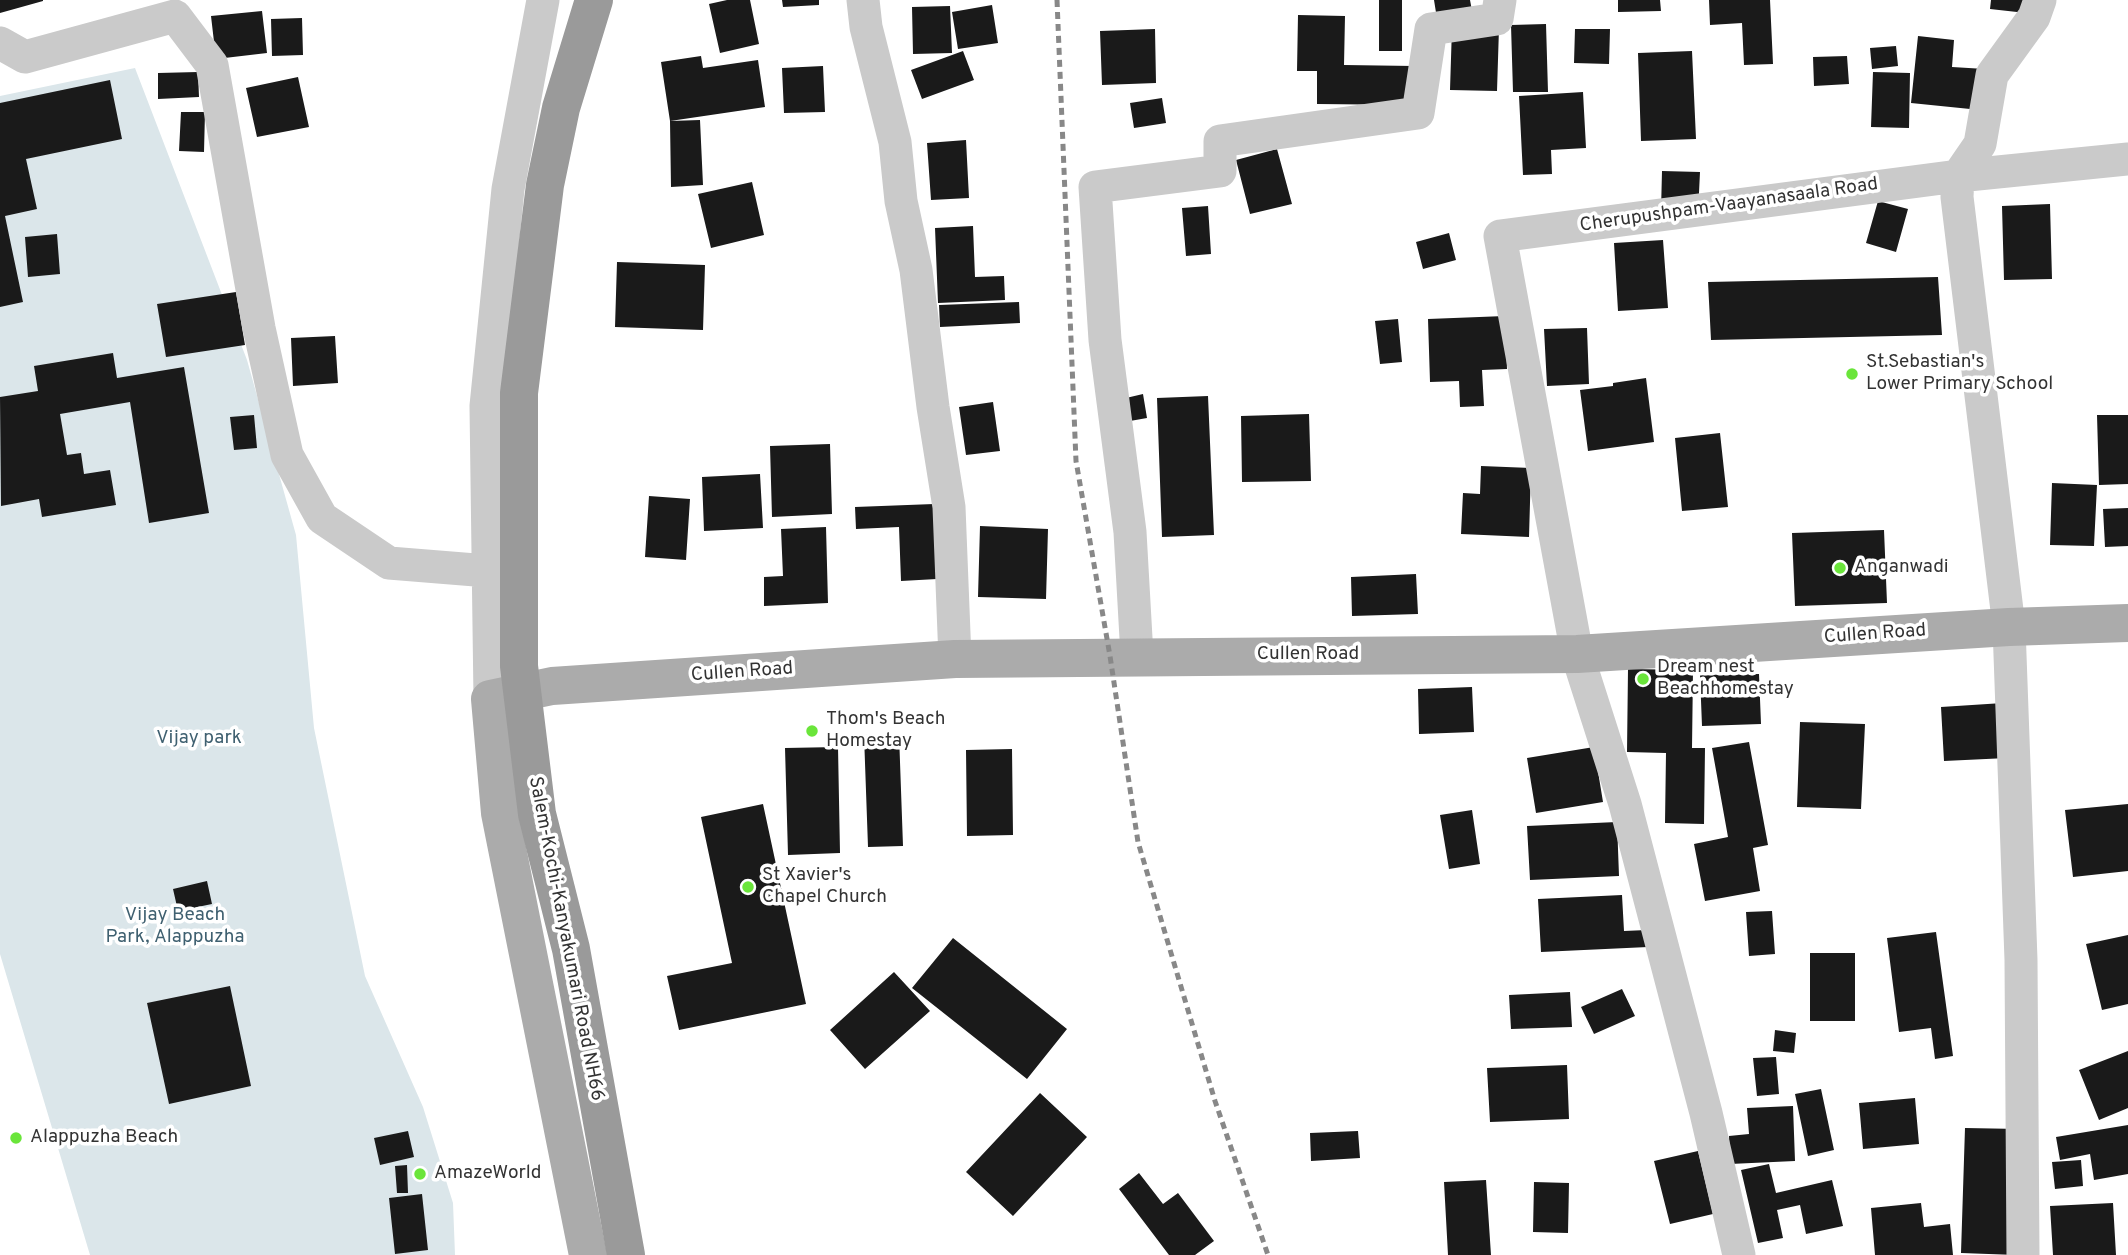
<!DOCTYPE html>
<style>
body{margin:0}
canvas{display:block;background:#fff}
</style>
<canvas width="2128" height="1255"></canvas>
<script>
const c = document.querySelector('canvas').getContext('2d');
c.lineJoin = 'round';
function paint(path, color) { c.fillStyle = color; c.fill(path, 'evenodd'); }
const poly = rows => new Path2D(rows.map(r => 'M' + r).join(''));
function stroke(path, color, width, dash) { c.strokeStyle = color; c.lineWidth = width; c.lineCap = dash ? 'butt' : 'round'; c.setLineDash(dash || []); c.stroke(path); }
function label(font, color, halo, rows, align = 'center') {
  c.font = font + ' Overpass,sans-serif'; c.lineWidth = 7; c.setLineDash([]); c.textBaseline = 'middle'; c.strokeStyle = halo; c.fillStyle = color; for (const [text, x, y, turn = 0] of rows) {
    c.save(); c.translate(x, y); c.rotate((+turn || 0) * Math.PI / 180); c.textAlign = isNaN(turn) ? turn : align; if (halo) c.strokeText(text, 0, 0); c.fillText(text, 0, 0); c.restore();
  }
}
paint(poly([
 [135,68,247,360,296,535,314,728,365,976,423,1107,453,1203,455,1255,90,1255,0,954,0,96]
]), '#dbe6ea');
paint(poly([
 [0,0,43,0,43,1,0,13],
 [727,0,750,0,759,44,720,53,709,4],
 [782,0,819,0,819,5,783,7],
 [1379,0,1402,0,1402,51,1379,51],
 [1434,0,1470,0,1474,21,1438,25],
 [1618,0,1660,0,1661,11,1618,12],
 [1709,0,1770,0,1773,64,1744,65,1742,23,1710,25],
 [1991,0,2027,0,2026,13,1990,9],
 [992,5,998,43,958,49,952,12],
 [950,6,952,53,913,54,912,7],
 [262,11,267,53,216,59,211,16],
 [1298,15,1345,16,1344,65,1414,66,1414,105,1317,104,1317,71,1297,71],
 [302,18,303,55,272,56,271,19],
 [1546,24,1548,92,1513,92,1511,25],
 [1452,27,1499,28,1497,91,1450,90],
 [1155,29,1156,83,1102,85,1100,31],
 [1575,29,1610,29,1609,64,1574,63],
 [1918,36,1954,40,1952,67,1985,69,1980,110,1911,103],
 [1896,46,1898,66,1872,69,1870,48],
 [963,51,974,80,922,99,911,70],
 [1692,51,1696,139,1641,141,1638,53],
 [701,56,703,68,758,60,765,107,670,121,700,120,703,185,671,187,670,121,661,62],
 [1847,56,1849,84,1814,86,1813,57],
 [823,66,825,112,784,113,782,68],
 [198,72,199,97,158,99,158,73],
 [1873,72,1910,73,1909,128,1871,127],
 [298,77,309,127,257,137,246,88],
 [110,80,122,139,26,159,37,209,5,216,23,302,0,307,0,103],
 [1583,92,1586,148,1551,150,1552,174,1523,175,1519,96],
 [1162,98,1166,123,1134,128,1130,103],
 [181,112,205,112,204,152,179,151],
 [966,140,969,198,931,200,927,143],
 [1277,149,1292,204,1250,214,1236,160],
 [1662,171,1700,172,1698,213,1661,211],
 [752,182,764,235,711,248,698,194],
 [1878,201,1908,209,1896,252,1866,243],
 [2050,204,2052,279,2004,280,2002,206],
 [1208,206,1211,254,1186,256,1182,208],
 [973,226,975,277,1004,276,1005,300,938,303,935,228],
 [1449,233,1456,260,1423,269,1416,242],
 [57,234,60,274,28,277,25,237],
 [1663,240,1668,308,1618,311,1614,243],
 [617,262,705,265,703,330,615,327],
 [1938,277,1942,335,1711,340,1708,282],
 [236,292,245,345,166,357,157,304],
 [1019,302,1020,323,940,327,939,305],
 [1505,316,1507,369,1482,370,1484,406,1460,407,1459,381,1430,382,1428,319],
 [1398,319,1402,362,1380,364,1375,321],
 [1587,328,1589,384,1547,386,1544,329],
 [335,336,338,383,293,386,291,338],
 [113,353,117,378,184,367,209,513,149,523,130,402,60,414,67,455,81,453,84,474,110,470,116,505,42,517,39,499,1,506,0,397,38,391,34,366],
 [1646,378,1654,442,1588,451,1580,390,1613,386,1613,383],
 [1143,394,1147,418,1130,421,1126,398],
 [1208,396,1214,535,1162,537,1157,398],
 [993,402,1000,451,966,455,959,407],
 [1309,414,1311,481,1242,482,1241,416],
 [254,415,257,448,234,450,230,417],
 [2097,415,2128,415,2128,484,2099,485],
 [1720,433,1728,507,1682,511,1675,438],
 [830,444,832,514,772,517,770,446],
 [1481,466,1531,468,1529,537,1461,534,1463,493,1480,494],
 [760,474,763,528,704,531,702,477],
 [2052,483,2097,485,2094,546,2050,545],
 [649,496,690,499,686,560,645,557],
 [934,504,937,579,901,581,899,527,856,529,855,507],
 [2128,508,2128,546,2105,547,2103,509],
 [980,526,1048,529,1046,599,978,597],
 [826,527,828,603,764,606,764,577,783,576,781,529],
 [1884,530,1887,603,1795,606,1792,533],
 [1416,574,1418,614,1352,616,1351,577],
 [1628,669,1693,670,1692,748,1705,748,1704,824,1665,823,1666,753,1627,752],
 [1759,674,1761,724,1702,726,1700,675],
 [1472,687,1474,732,1419,734,1418,689],
 [2003,703,2007,758,1944,761,1941,707],
 [1800,722,1865,724,1861,809,1797,807],
 [899,734,903,846,868,847,864,735],
 [1749,742,1768,845,1753,848,1760,891,1705,901,1694,844,1728,837,1712,748],
 [838,747,840,853,788,855,785,748],
 [1594,747,1603,802,1536,813,1527,758],
 [1012,749,1013,835,967,836,966,750],
 [763,804,806,1004,679,1030,667,976,732,963,701,817],
 [2128,804,2128,871,2073,877,2065,810],
 [1472,810,1480,864,1449,869,1440,815],
 [1617,822,1619,876,1530,880,1527,826],
 [207,881,212,904,178,911,173,889],
 [1622,895,1624,931,1647,930,1648,947,1541,952,1538,899],
 [1772,911,1775,954,1749,956,1746,912],
 [1936,932,1953,1056,1935,1059,1931,1028,1899,1032,1887,938],
 [2128,935,2128,1004,2102,1010,2086,944],
 [953,938,1067,1029,1027,1079,912,988],
 [1810,953,1855,953,1855,1021,1810,1021],
 [894,972,930,1011,865,1069,830,1030],
 [230,986,251,1086,169,1104,147,1003],
 [1622,989,1635,1016,1594,1034,1581,1007],
 [1570,992,1572,1027,1511,1029,1509,995],
 [1775,1030,1796,1033,1794,1053,1773,1051],
 [2128,1051,2128,1108,2099,1120,2079,1070],
 [1776,1057,1779,1094,1757,1096,1753,1058],
 [1567,1065,1569,1119,1490,1122,1487,1068],
 [1821,1089,1834,1150,1808,1156,1795,1094],
 [1040,1093,1087,1137,1013,1216,966,1172],
 [1915,1098,1919,1144,1863,1149,1859,1103],
 [1793,1106,1795,1161,1730,1164,1729,1136,1749,1134,1747,1108],
 [2128,1125,2128,1174,2094,1180,2090,1154,2060,1160,2056,1137],
 [1965,1128,2020,1129,2016,1255,1961,1253],
 [408,1131,414,1157,380,1165,374,1138],
 [1358,1131,1360,1158,1311,1161,1310,1133],
 [1698,1151,1713,1214,1670,1224,1654,1161],
 [2081,1160,2083,1186,2055,1189,2052,1162],
 [1769,1164,1776,1193,1832,1180,1843,1226,1806,1234,1800,1205,1777,1210,1783,1238,1758,1243,1741,1170],
 [407,1165,408,1193,397,1193,395,1166],
 [1139,1173,1163,1204,1178,1193,1214,1241,1195,1255,1169,1255,1119,1189],
 [1486,1180,1491,1255,1448,1255,1444,1182],
 [1534,1182,1569,1183,1568,1233,1533,1232],
 [422,1194,428,1250,395,1254,389,1198],
 [1921,1203,1924,1227,1950,1224,1953,1255,1875,1255,1871,1208],
 [2113,1203,2116,1255,2053,1255,2050,1206]
]), '#1a1a1a');
stroke(poly([
 [863,0,866,27,895,142,901,201,916,270,933,407,949,507,955,659],
 [0,43,25,57,175,16,212,65,259,328,287,455,322,518,389,563,488,571],
 [1137,656,1130,532,1105,340,1095,187,1220,171,1220,141,1418,113,1431,29,1497,19,1500,0],
 [490,699,486,406,508,189,543,0],
 [1739,1255,1706,1113,1625,804,1577,654,1500,236,1958,176,2128,159],
 [2023,1255,2021,960,2009,627,1957,197,1958,176,1980,144,1992,75,2034,17,2040,0]
]), '#cacaca', 33);
stroke(poly([
 [588,1255,500,813,490,699,552,686,955,659,1577,654,2009,627,2128,623]
]), '#ababab', 38);
stroke(poly([
 [1057,0,1076,461,1110,656,1138,842,1215,1101,1268,1255]
]), '#888', 5, [7, 5]);
stroke(poly([
 [594,0,561,108,545,185,519,393,519,666,537,814,571,949,626,1255]
]), '#9a9a9a', 38);
for (const [x, y, r, color] of [
 [1852,374,7,"#6ae53a"],
 [1840,568,7,"#6ae53a"],
 [1643,679,7,"#6ae53a"],
 [812,731,7,"#6ae53a"],
 [748,887,7,"#6ae53a"],
 [16,1138,7,"#6ae53a"],
 [420,1174,7,"#6ae53a"]
]) { const dot = new Path2D(); dot.arc(x, y, r, 0, 2 * Math.PI); c.fillStyle = color; c.fill(dot); stroke(dot, '#fff', 2.5); }
label('19px', '#333', '#fff', [
 ["Cherupushpam-Vaayanasaala Road",1729,206,-8],
 ["Cullen Road",1875,635,-4],
 ["Cullen Road",1308,655],
 ["Cullen Road",742,673,-4],
 ["Salem-Kochi-Kanyakumari Road NH66",565,939,79]
]);
label('19px', '#333', '#fff', [
 ["St.Sebastian's",1866,363],
 ["Lower Primary School",1866,385],
 ["Anganwadi",1854,568],
 ["Dream nest",1657,668],
 ["Beachhomestay",1657,690],
 ["Thom's Beach",826,720],
 ["Homestay",826,742],
 ["St Xavier's",762,876],
 ["Chapel Church",762,898],
 ["Alappuzha Beach",30,1138],
 ["AmazeWorld",434,1174]
], 'left');
label('19px', '#3f6070', '#fff', [
 ["Vijay park",199,739],
 ["Vijay Beach",175,916],
 ["Park, Alappuzha",175,938]
]);
</script>
